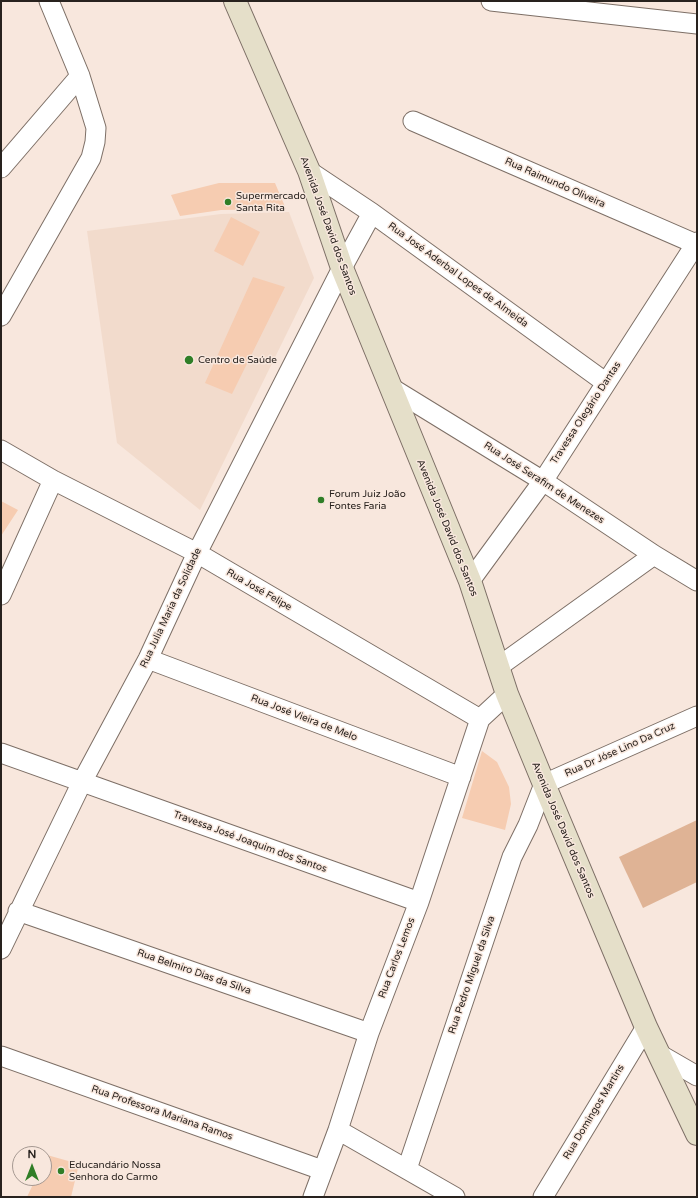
<!DOCTYPE html>
<meta charset="utf-8">
<style>
body{margin:0}
#map{position:relative;width:698px;height:1198px;overflow:hidden;background:#f8e7dd;font-family:"Varela Round",sans-serif}
canvas{display:block}
.frame{position:absolute;inset:0;border:2px solid #28221e;pointer-events:none}
.north{position:absolute;left:12px;top:1146px;width:40px;height:40px;box-sizing:border-box;background:#f8e7dd;border:1px solid #a59891;border-radius:50%;rotate:0deg;font-size:11px;font-weight:700;line-height:16px;text-align:center;color:#28221e}
.north::after{content:'';display:block;margin:auto;width:14px;height:18px;background:#307e27;clip-path:polygon(50% 0,100% 100%,50% 72%,0 100%)}
</style>
<div id="map">
<canvas width="698" height="1198"></canvas>
<div class="frame"></div>
<div class="north">N</div>
</div>
<script>
const c = document.querySelector('canvas').getContext('2d');
c.lineJoin = 'round';
function paint(path, color) { c.fillStyle = color; c.fill(path, 'evenodd'); }
const poly = rows => new Path2D(rows.map(r => 'M' + r).join(''));
function stroke(path, color, width, dash) { c.strokeStyle = color; c.lineWidth = width; c.lineCap = dash ? 'butt' : 'round'; c.setLineDash(dash || []); c.stroke(path); }
function label(font, color, halo, rows, align = 'center') {
  c.font = font + ' "Varela Round",sans-serif'; c.lineWidth = 3; c.setLineDash([]); c.textBaseline = 'middle'; c.strokeStyle = halo; c.fillStyle = color; for (const [text, x, y, turn = 0] of rows) {
    c.save(); c.translate(x, y); c.rotate((+turn || 0) * Math.PI / 180); c.textAlign = isNaN(turn) ? turn : align; if (halo) c.strokeText(text, 0, 0); c.fillText(text, 0, 0); c.restore();
  }
}
paint(poly([
 [289,212,314,278,200,510,117,443,87,231,221,214]
]), '#f2dbcc');
paint(poly([
 [697,820,697,882,643,908,619,857]
]), '#dfb395');
paint(poly([
 [219,183,275,183,286,209,221,210,180,216,171,195],
 [231,217,260,232,243,266,214,251],
 [253,277,285,287,232,394,205,383],
 [1,501,18,510,1,536],
 [482,751,497,762,509,787,511,804,505,830,462,818],
 [47,1155,79,1164,71,1197,27,1197,36,1178,44,1178,44,1161]
]), '#f6ccb1');
const minor = poly([
 [491,1,697,24],
 [413,121,696,244],
 [1,168,80,76],
 [309,171,372,213,605,382],
 [1,316,91,158,95,142,96,128,80,76,49,1],
 [390,387,543,481,654,555,697,581],
 [1,450,53,480,197,553,480,719,507,694],
 [470,581,543,481,697,242],
 [1,595,53,480],
 [148,659,461,777],
 [498,667,654,555],
 [1,753,419,902],
 [18,911,369,1033],
 [1,949,82,782,148,659,197,553,342,268,372,213],
 [659,1054,697,1076],
 [1,1056,322,1170],
 [338,1130,455,1197],
 [407,1169,512,857,528,825,544,784,697,716],
 [313,1197,338,1130,369,1033,419,902,480,719],
 [543,1197,646,1027]
]);
const secondary = poly([
 [235,1,309,171,342,268,470,581,507,694,544,784,646,1027,697,1134]
]);
stroke(minor, '#7d6f66', 21);
stroke(secondary, '#7d6f66', 24);
stroke(minor, '#fff', 19);
stroke(secondary, '#e5dfc9', 22);
for (const [x, y, r, color] of [
 [228,202,4,"#307e27"],
 [189,360,5,"#307e27"],
 [321,500,4,"#307e27"],
 [61,1171,4,"#307e27"]
]) { const dot = new Path2D(); dot.arc(x, y, r, 0, 2 * Math.PI); c.fillStyle = color; c.fill(dot); stroke(dot, '#f8e7dd', 1.5); }
label('10px', '#28221e', '#f8e7dd', [
 ["Rua Raimundo Oliveira",555,183,24],
 ["Avenida José David dos Santos",328,226,70],
 ["Rua José Aderbal Lopes de Almeida",458,275,36],
 ["Travessa Olegário Dantas",586,413,-57],
 ["Rua José Serafim de Menezes",544,483,33],
 ["Avenida José David dos Santos",447,528,68],
 ["Rua José Felipe",259,590,30],
 ["Rua Julia Maria da Solidade",171,608,-65],
 ["Rua José Vieira de Melo",304,718,21],
 ["Rua Dr Jóse Lino Da Cruz",620,750,-24],
 ["Avenida José David dos Santos",563,830,67],
 ["Travessa José Joaquim dos Santos",250,842,20],
 ["Rua Carlos Lemos",397,958,-69],
 ["Rua Belmiro Dias da Silva",194,972,19],
 ["Rua Pedro Miguel da Silva",472,975,-71],
 ["Rua Domingos Martins",594,1112,-59],
 ["Rua Professora Mariana Ramos",162,1113,19]
]);
label('10px', '#28221e', '#f8e7dd', [
 ["Supermercado",236,196],
 ["Santa Rita",236,208],
 ["Centro de Saúde",198,360],
 ["Forum Juiz João",329,494],
 ["Fontes Faria",329,506],
 ["Educandário Nossa",69,1165],
 ["Senhora do Carmo",69,1177]
], 'left');
</script>
